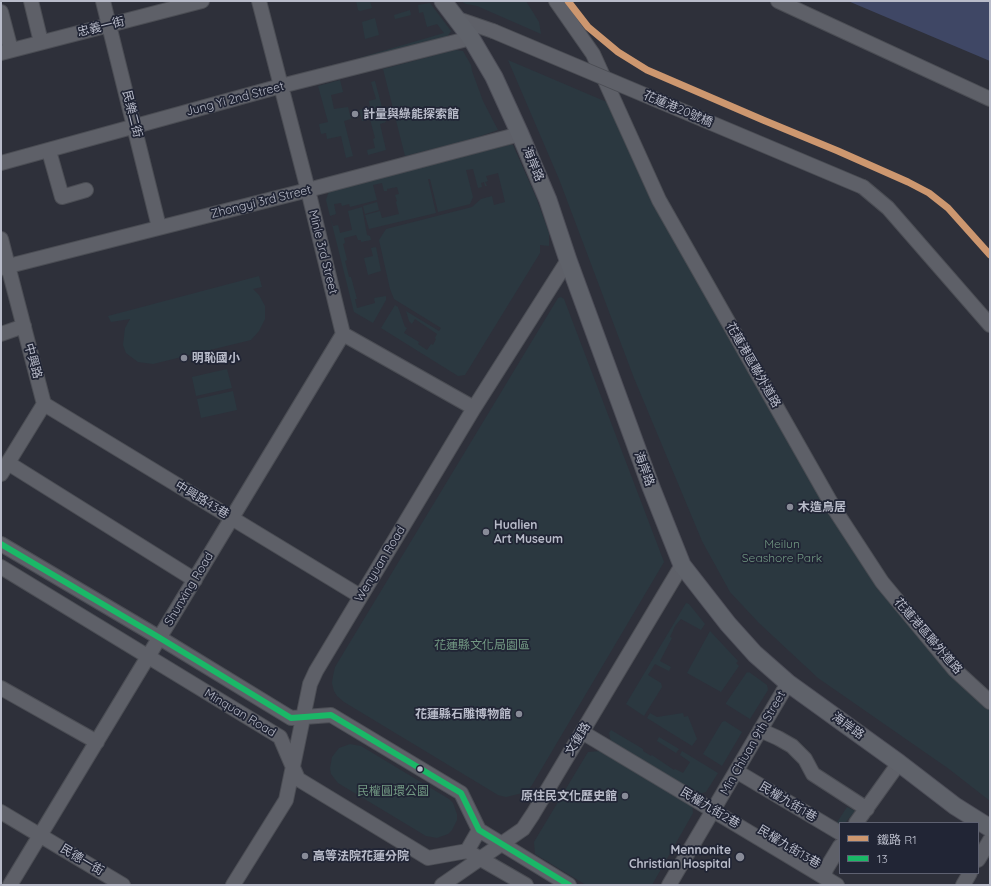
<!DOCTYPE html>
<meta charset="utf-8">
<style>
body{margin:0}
#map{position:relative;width:991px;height:886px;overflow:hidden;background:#2e303a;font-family:Quicksand,"Noto Sans TC",sans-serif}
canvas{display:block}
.frame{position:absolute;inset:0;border:2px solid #b9bcca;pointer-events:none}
.legend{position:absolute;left:839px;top:822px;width:140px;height:52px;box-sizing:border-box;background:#212535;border:1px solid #5e6171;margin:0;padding:5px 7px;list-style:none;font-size:12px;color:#b9bcca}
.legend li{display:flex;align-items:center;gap:8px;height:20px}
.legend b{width:20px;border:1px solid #5e6171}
</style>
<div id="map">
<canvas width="991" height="886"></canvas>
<div class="frame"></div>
<ul class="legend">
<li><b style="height:5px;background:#cd976f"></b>鐵路 R1</li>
<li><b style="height:5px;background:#1ab867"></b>13</li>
</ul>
</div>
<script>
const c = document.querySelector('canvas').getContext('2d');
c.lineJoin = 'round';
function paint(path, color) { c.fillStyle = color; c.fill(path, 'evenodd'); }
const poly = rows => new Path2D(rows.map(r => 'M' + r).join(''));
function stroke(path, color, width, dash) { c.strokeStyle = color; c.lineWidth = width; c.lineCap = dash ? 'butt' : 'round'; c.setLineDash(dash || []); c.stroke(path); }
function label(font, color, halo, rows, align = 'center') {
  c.font = font + ' Quicksand,"Noto Sans TC",sans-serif'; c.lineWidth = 3.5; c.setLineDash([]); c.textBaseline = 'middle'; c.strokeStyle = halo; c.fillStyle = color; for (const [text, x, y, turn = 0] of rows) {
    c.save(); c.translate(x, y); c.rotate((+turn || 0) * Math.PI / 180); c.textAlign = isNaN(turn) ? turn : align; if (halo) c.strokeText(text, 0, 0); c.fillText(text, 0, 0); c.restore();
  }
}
paint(poly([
 [356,1,370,1,372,8,360,11,358,10],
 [461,1,526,1,539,22,541,34,477,6,466,4],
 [430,3,451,31,447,37,359,60,359,58,444,33,437,24,427,27,423,12,419,13,418,5],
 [410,10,411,15,395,19,394,15],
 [375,18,379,35,365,39,362,22],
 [455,50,463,51,471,65,472,71,483,101,498,130,475,138,405,156,383,69],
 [508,60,609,103,880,585,990,701,990,801,949,769,818,678,759,623,730,592,702,541,634,378,559,179],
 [340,80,343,92,331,95,334,109,348,107,351,119,344,121,353,156,346,158,341,136,327,139,326,133,321,134,319,124,328,122,318,86],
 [375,81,386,122,380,124,386,150,368,155,367,150,375,148,373,139,375,138,370,119,362,121,359,110,370,107,369,101,376,99,371,82],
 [509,145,513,145,536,197,549,233,549,246,540,245,540,253,465,375,458,376,381,328,395,305,398,307,405,327,407,328,404,333,419,342,418,344,427,350,431,344,433,345,436,339,435,338,437,334,415,319,412,324,409,321,406,311,439,331,441,328,394,299,390,289,379,240,386,229,472,207,481,199,492,196,494,205,505,202,498,173,486,176,488,181,485,182,487,186,485,186,484,182,481,183,482,187,478,188,473,169,466,170,473,197,470,204,438,212,430,179,428,179,436,213,369,229,365,215,380,211,382,218,399,214,396,202,397,201,395,195,399,194,397,187,387,189,387,191,384,191,382,183,373,185,377,200,350,207,349,204,342,206,341,203,334,204,336,214,330,216,333,226,338,225,340,233,352,230,348,211,362,207,367,235,370,236,371,240,361,242,361,240,358,240,356,235,344,238,345,243,343,244,347,260,345,261,349,277,351,277,357,299,355,299,357,308,375,303,374,298,386,296,386,300,373,323,354,312,326,200,329,191],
 [377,202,379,210,365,214,363,206],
 [376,247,381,271,368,275,364,258,373,256,371,248],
 [259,276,262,287,253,289,259,295,265,306,265,319,259,331,251,340,153,364,138,362,126,353,123,345,125,328,130,319,111,322,108,316],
 [561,297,564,299,664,562,532,785,529,789,522,793,506,797,498,795,344,702,337,696,334,691,332,683,333,676,335,667,558,298],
 [227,369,232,388,196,396,192,377],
 [233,391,237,410,201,418,197,399],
 [686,603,689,604,705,624,701,630,681,619,675,626,670,637,672,638,660,661,671,667,669,671,655,664,648,675,661,683,662,687,644,716,626,704],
 [710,631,738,661,736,663,739,666,721,692,687,673],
 [747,672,748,673,749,672,767,685,768,690,750,719,726,704,726,703],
 [650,713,657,717,683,713,684,717,688,716,697,739,692,746,647,718],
 [725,721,742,732,722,766,703,754,722,722],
 [611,730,643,749,643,751,651,756,652,755,674,770,675,769,683,773,690,762,680,755,682,751,718,773,706,792,698,794,611,742,609,733],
 [659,737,679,749,676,753,657,741],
 [350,744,361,746,449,799,453,803,457,814,457,820,452,830,448,834,437,838,426,836,338,783,331,774,330,768,332,757,339,748],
 [601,751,692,805,693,813,652,885,586,885,535,854,534,842,588,752],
 [847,807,855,811,845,823,836,824]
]), '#2b3840');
paint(poly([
 [848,1,990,1,990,61]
]), '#3f4765');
const minor = poly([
 [31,1,41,42],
 [103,1,159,227],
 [259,1,308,190,343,334,474,408],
 [556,1,593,54,659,200,835,510,882,582,954,669,990,702],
 [778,1,990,99],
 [1,12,11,50],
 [458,19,493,31],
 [1,53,202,1],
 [49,151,62,197,86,190],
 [1,163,281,86,471,38],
 [863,187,888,208,990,325],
 [1,239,44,404,1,474],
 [1,268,308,190,520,134],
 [1,334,24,326],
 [44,404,360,596],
 [8,463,195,580],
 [1,544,160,638,291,718,331,715,461,793,479,830,569,885],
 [1,567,280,737,298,779,428,858,467,851,526,885],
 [1,688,97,742],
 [760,730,778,738,792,746,805,759,813,774,867,809],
 [582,732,837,885],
 [736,771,840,833],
 [1,812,123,885],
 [856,823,899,763],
 [467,851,479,830],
 [978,860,990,840],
 [824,877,826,869,840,846],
 [10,885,343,334],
 [233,885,286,800,310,684,316,671,474,408,568,260],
 [442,885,523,829,533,814,682,565],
 [669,885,788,683],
 [963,885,970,873]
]);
const major = poly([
 [443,1,471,38,494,77,520,134,548,200,568,260,651,487,682,565,728,624,755,654,788,683,899,763,955,806,990,828]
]);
stroke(minor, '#4b4d54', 16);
stroke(major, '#4c4d57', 19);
stroke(minor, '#5e6068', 14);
stroke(major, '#5f626a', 17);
const minorBridge = poly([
 [493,31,863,187]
]);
stroke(minorBridge, '#4b4d54', 16, []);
stroke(minorBridge, '#5e6068', 14);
stroke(poly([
 [1,544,160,638,291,718,331,715,461,793,479,830,569,885]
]), '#1ab867', 6);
stroke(poly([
 [568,1,588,27,618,52,647,70,763,120,838,151,908,182,929,193,948,208,990,255]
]), '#cd976f', 7);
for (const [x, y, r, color] of [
 [355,114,4,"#888b98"],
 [184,358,4,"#888b98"],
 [790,507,4,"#888b98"],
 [486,532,4,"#888b98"],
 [519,714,4,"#888b98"],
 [420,769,3.5,"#b9bcca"],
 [625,796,4,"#888b98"],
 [305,856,4,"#888b98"],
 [740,857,5,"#888b98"]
]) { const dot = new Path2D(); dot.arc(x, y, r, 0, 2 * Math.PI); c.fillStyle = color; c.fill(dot); stroke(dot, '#212535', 1.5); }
label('12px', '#b9bcca', '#212535', [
 ["忠義一街",101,27,-14],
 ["Jung Yi 2nd Street",235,99,-15],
 ["花蓮港20號橋",678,109,23],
 ["民樂二街",132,114,76],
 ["海岸路",533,164,67],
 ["Zhongyi 3rd Street",261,202,-14],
 ["Minle 3rd Street",323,252,76],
 ["中興路",33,361,75],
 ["花蓮港區聯外道路",753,365,60],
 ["海岸路",644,469,70],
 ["中興路43巷",202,500,31],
 ["Wenyuan Road",380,564,-59],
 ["Shunxing Road",189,589,-59],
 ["花蓮港區聯外道路",928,636,49],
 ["Minquan Road",240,713,31],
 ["海岸路",848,726,35],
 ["文復路",578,739,-59],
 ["Min Chiuan 9th Street",753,743,-60],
 ["民權九街1巷",788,802,31],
 ["民權九街2巷",710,808,31],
 ["民權九街13巷",789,847,31],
 ["民德一街",82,860,31]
]);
label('bold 12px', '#b9bcca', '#212535', [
 ["計量與綠能探索館",363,114],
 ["明恥國小",192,358],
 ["木造鳥居",798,507],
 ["Hualien",494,525],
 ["Art Museum",494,539],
 ["花蓮縣石雕博物館",511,714,"right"],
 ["原住民文化歷史館",617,796,"right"],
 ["Mennonite",731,850,"right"],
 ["Christian Hospital",731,864,"right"],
 ["高等法院花蓮分院",313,856]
], 'left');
label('12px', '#729983', '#212535', [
 ["Meilun",782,544],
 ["Seashore Park",782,558],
 ["花蓮縣文化局園區",482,645],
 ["民權圓環公園",393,791]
]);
</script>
